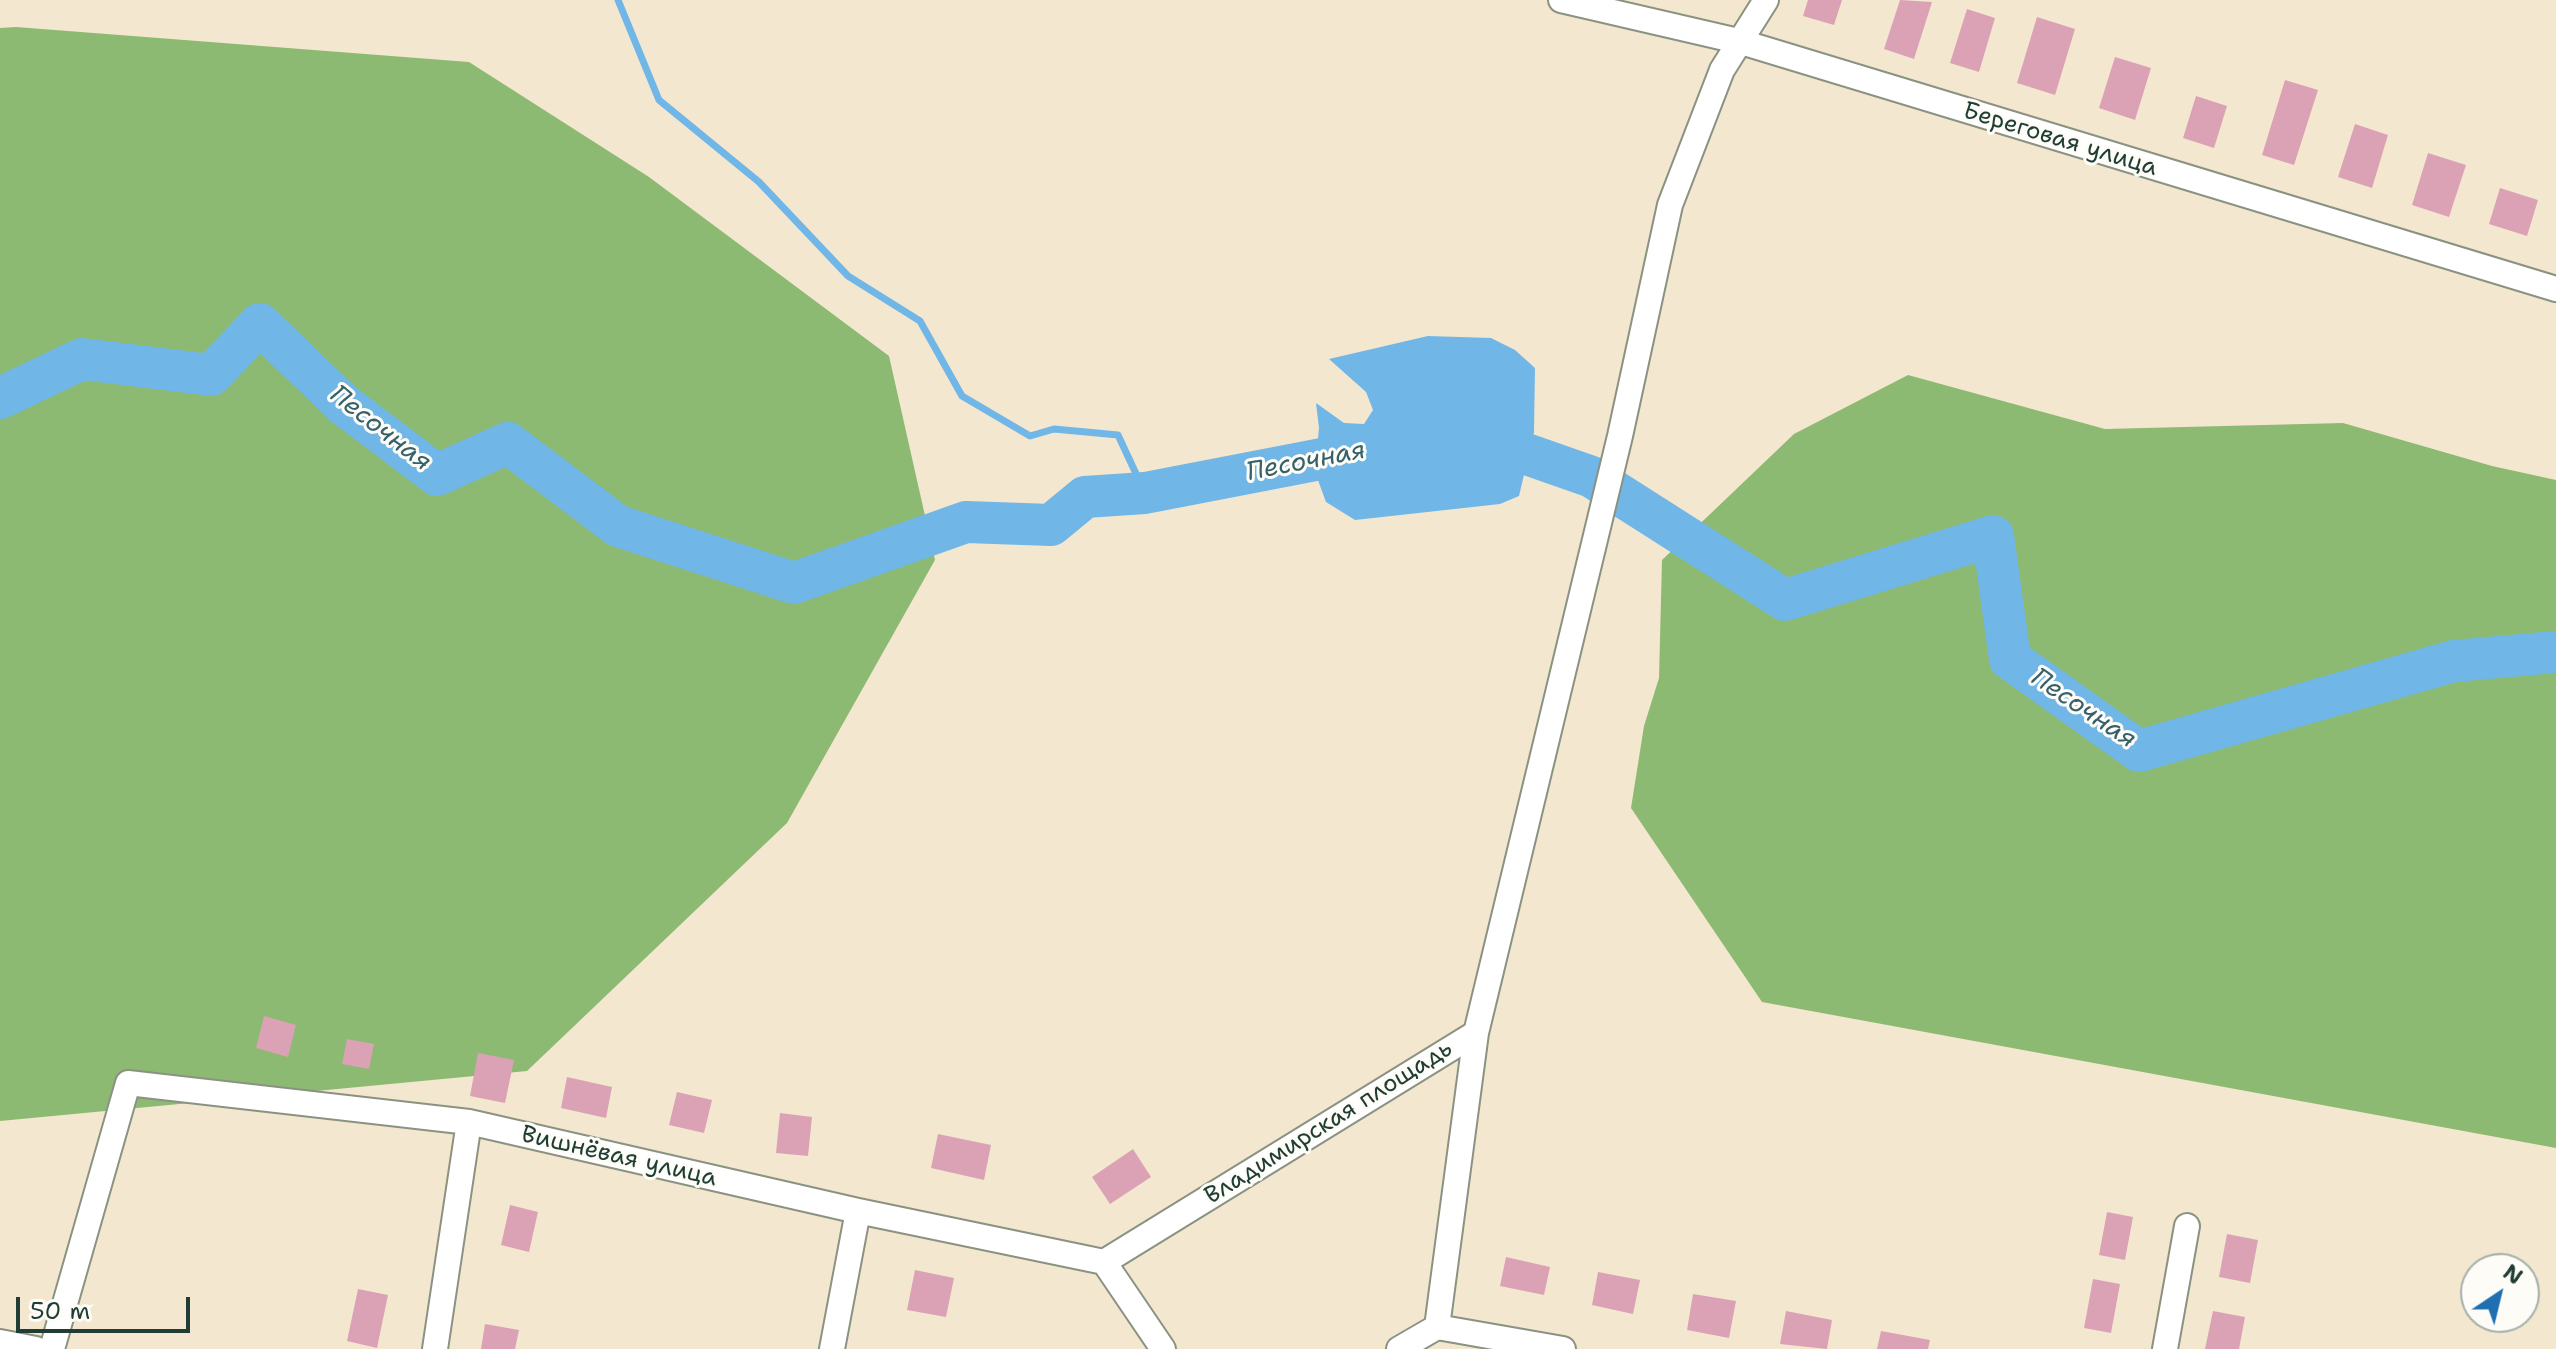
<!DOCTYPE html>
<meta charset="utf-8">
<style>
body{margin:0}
#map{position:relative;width:2556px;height:1349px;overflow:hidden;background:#f4e7d0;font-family:"Shantell Sans",sans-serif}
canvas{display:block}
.north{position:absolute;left:2460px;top:1253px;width:80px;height:80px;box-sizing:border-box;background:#fdfcf7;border:2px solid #a4b0a9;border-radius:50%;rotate:35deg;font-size:22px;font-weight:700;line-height:32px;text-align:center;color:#1f3d34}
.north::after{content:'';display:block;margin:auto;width:28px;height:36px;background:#1f6fb2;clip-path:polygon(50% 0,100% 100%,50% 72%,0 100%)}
.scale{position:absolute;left:16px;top:1297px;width:174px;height:36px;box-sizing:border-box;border:4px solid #1f3d34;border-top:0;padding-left:10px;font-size:24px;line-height:28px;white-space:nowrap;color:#1f3d34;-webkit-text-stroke:6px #fdfcf7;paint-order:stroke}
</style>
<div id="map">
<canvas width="2556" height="1349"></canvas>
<div class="north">N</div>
<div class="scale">50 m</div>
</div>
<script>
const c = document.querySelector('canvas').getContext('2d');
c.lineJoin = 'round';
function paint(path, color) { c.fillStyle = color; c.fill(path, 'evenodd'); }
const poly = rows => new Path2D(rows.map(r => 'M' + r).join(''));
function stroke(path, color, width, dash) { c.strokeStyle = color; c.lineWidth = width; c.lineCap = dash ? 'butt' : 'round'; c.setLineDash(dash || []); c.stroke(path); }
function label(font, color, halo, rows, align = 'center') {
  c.font = font + ' "Shantell Sans",sans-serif'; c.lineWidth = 6; c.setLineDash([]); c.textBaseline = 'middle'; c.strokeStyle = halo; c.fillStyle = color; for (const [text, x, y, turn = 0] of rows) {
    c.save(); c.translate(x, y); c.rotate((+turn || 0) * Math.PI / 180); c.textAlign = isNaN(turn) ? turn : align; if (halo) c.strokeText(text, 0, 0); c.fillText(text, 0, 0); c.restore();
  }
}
paint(poly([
 [16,27,469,62,649,177,889,356,935,560,787,823,527,1071,0,1121,0,28],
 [1908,375,2105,429,2343,423,2492,466,2556,480,2556,1148,1762,1002,1631,808,1644,726,1659,678,1662,560,1794,434]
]), '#8cba72');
paint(poly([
 [1428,336,1491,338,1515,350,1535,368,1534,432,1519,496,1500,504,1355,520,1326,502,1315,472,1319,428,1316,403,1344,423,1364,424,1373,410,1366,392,1329,359]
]), '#70b6e7');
stroke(poly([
 [618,0,659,100,759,182,848,276,920,321,962,396,1030,436,1054,429,1118,435,1145,493]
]), '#70b6e7', 7);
stroke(poly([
 [0,398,82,359,211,375,260,324,343,404,437,475,508,443,618,526,794,583,966,522,1051,525,1085,497,1145,493,1373,449],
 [1475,436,1592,477,1785,600,1993,536,2010,659,2139,751,2454,661,2556,652]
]), '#70b6e7', 42);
paint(poly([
 [1808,0,1842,0,1834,25,1803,16],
 [1900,0,1932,2,1914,59,1884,49],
 [1967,9,1995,18,1979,72,1950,63],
 [2037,17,2075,29,2055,95,2017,83],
 [2115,57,2151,68,2135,120,2099,108],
 [2285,80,2318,90,2294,165,2262,155],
 [2196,96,2227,106,2214,148,2183,138],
 [2355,124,2388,135,2372,188,2338,177],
 [2428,153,2466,165,2449,217,2412,205],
 [2500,188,2538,200,2527,236,2489,224],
 [264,1016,296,1025,288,1057,256,1048],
 [347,1039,374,1044,369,1069,342,1064],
 [478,1053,514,1060,505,1103,470,1096],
 [567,1077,612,1087,606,1118,561,1108],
 [677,1092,712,1100,704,1133,669,1125],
 [780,1113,812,1117,808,1156,776,1153],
 [938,1134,991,1145,984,1180,931,1168],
 [1133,1149,1151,1177,1110,1204,1092,1177],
 [510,1205,538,1212,529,1252,501,1245],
 [2107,1212,2133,1217,2125,1260,2099,1255],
 [2227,1234,2258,1240,2250,1283,2219,1277],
 [1506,1257,1550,1267,1544,1295,1500,1286],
 [915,1270,954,1278,946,1317,907,1310],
 [1598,1272,1640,1280,1633,1314,1592,1305],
 [2093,1279,2120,1284,2111,1333,2084,1328],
 [358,1289,388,1295,377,1348,347,1341],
 [1693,1294,1736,1301,1729,1338,1687,1330],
 [1786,1311,1832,1320,1827,1349,1780,1344],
 [2213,1311,2245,1317,2239,1349,2205,1349],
 [485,1324,519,1330,515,1349,481,1349],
 [1881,1331,1930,1340,1928,1349,1877,1349]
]), '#dba2b6');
const minor = poly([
 [1561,0,1738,41,2556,289],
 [1104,1262,1476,1033],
 [1104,1262,1163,1349],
 [1437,1327,1476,1033,1620,436,1670,205,1722,70,1766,0],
 [1437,1327,1563,1349],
 [0,1342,36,1349],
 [52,1349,128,1083,469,1122,858,1211,1104,1262],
 [435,1349,469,1122],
 [832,1349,858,1211],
 [1399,1349,1437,1327],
 [2165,1349,2187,1226]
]);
stroke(minor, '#8a9282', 28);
stroke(minor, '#fff', 24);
label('24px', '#1f3d34', '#fdfcf7', [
 ["Береговая улица",2060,140,17],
 ["Владимирская площадь",1329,1123,-32],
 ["Вишнёвая улица",619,1157,13]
]);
label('italic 26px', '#37616a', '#fdfcf7', [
 ["Песочная",380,429,38],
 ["Песочная",1306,462,-11],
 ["Песочная",2083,709,34]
]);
</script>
